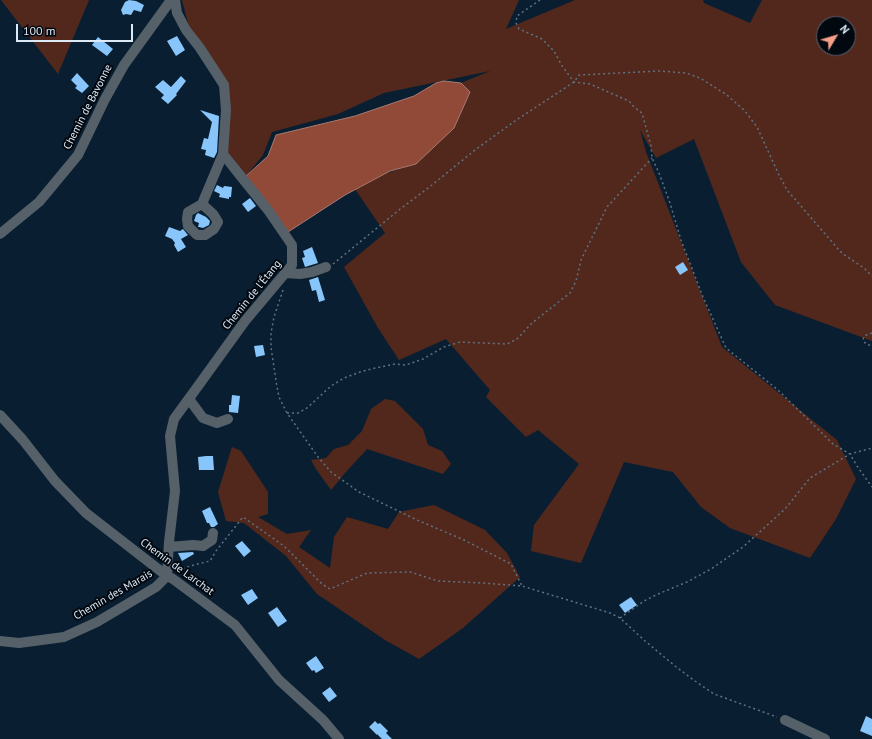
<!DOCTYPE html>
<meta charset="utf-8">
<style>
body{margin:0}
#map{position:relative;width:872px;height:739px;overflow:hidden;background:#091f31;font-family:"PT Sans",sans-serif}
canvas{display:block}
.north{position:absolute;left:816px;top:16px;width:40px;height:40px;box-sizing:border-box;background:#020810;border:1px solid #59626c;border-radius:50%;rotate:52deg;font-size:11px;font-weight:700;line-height:16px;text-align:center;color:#dceaf7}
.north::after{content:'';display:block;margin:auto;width:14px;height:18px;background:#f49e88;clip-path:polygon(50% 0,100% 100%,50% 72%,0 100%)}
.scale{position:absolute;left:16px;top:24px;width:117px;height:18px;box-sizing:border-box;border:2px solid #dceaf7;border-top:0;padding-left:5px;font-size:12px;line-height:14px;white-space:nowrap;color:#dceaf7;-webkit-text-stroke:3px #020810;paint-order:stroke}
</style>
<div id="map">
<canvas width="872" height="739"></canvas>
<div class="north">N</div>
<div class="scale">100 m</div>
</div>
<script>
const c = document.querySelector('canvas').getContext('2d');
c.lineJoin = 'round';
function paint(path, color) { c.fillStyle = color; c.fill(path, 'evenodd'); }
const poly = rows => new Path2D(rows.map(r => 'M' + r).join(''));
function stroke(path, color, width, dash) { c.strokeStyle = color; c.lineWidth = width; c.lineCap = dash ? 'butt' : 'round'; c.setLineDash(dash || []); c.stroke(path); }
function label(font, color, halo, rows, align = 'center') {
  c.font = font + ' "PT Sans",sans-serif'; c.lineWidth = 4; c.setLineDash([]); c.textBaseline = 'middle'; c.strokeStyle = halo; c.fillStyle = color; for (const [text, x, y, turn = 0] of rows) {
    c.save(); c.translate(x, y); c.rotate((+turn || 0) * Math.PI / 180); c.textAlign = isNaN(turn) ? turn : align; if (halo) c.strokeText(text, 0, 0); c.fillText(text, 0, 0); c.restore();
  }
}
paint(poly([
 [1,0,89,0,58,74],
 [182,0,519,0,506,29,575,0,703,0,704,3,750,23,762,0,872,0,872,341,775,305,741,262,694,139,656,158,640,130,646,152,722,347,837,440,856,479,836,519,810,558,730,528,701,507,673,472,624,462,581,563,531,551,534,525,579,464,538,430,526,437,486,397,490,390,446,339,399,360,378,328,344,267,385,233,355,189,384,174,416,164,470,92,461,83,490,71,384,93,338,114,272,132,263,155,246,176,227,154,228,91,189,27],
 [824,24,848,24,848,48,824,48],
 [385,399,395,401,423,429,428,445,442,451,451,464,443,474,367,449,345,473,331,490,316,469,311,460,326,458,334,449,348,445,362,431,371,409],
 [232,447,241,451,268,492,268,514,258,517,287,534,311,530,299,547,330,568,334,537,347,517,388,529,399,512,434,505,485,530,507,553,520,577,463,628,419,659,385,640,317,594,286,556,244,523,226,521,218,492]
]), '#53281c');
const water = poly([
 [444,81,461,83,470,92,454,128,416,164,390,171,345,195,288,232,246,176,268,156,276,135,355,116,414,96,436,83,444,81]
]);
paint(water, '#914a38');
stroke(water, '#a87a71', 1);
paint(poly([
 [129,0,136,1,144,5,141,12,134,10,131,15,126,14,123,15,121,10,125,2],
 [177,36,185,50,176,56,167,41],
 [98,37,113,49,107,56,92,45],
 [77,73,89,86,82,93,75,88,77,86,71,80],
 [181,76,186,81,176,94,177,95,168,104,161,98,164,95,155,87,163,80,171,87],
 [200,110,219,116,217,152,214,158,205,155,206,150,201,149,204,138,208,139,212,122],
 [217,185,223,188,224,186,232,187,231,197,229,197,229,199,219,197,220,194,214,191],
 [250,198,256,206,248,212,242,204],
 [198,213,206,217,210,221,209,225,203,228,199,227,198,227,199,223,194,221,196,215],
 [169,227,180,231,183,229,188,235,181,239,186,247,178,252,174,245,175,243,172,239,165,236],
 [312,247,318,263,305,267,302,258,305,257,303,251],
 [683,262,688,270,680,275,675,267],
 [318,277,325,300,319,302,316,290,312,291,309,280],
 [263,345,265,355,256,357,254,346],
 [232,395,240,396,238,413,229,412,229,405,231,405],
 [206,456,213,456,214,470,199,470,198,457],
 [210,507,218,524,214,527,211,527,209,523,207,523,202,511],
 [242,541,251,551,244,557,235,546],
 [193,552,194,554,182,561,178,553],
 [252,589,258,598,248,605,241,595],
 [631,597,637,605,625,613,619,605],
 [277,607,287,621,278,627,268,613],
 [316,656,324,668,316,673,314,670,312,671,306,663],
 [330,687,337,696,329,702,322,693],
 [866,716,872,719,872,736,860,731],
 [375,721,378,724,380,723,388,731,386,733,392,739,382,739,377,734,377,735,369,727]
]), '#88c5fb');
stroke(poly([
 [540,0,517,16,516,23,519,29,542,39,554,51,562,66,574,82,590,84,629,101,634,107,642,113,651,146,652,158,659,173,670,203,681,240,703,297,726,348,778,390,833,444,850,454,857,466,872,487],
 [333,264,399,210,432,185,475,150,515,121,574,82,579,75,660,71,686,73,700,78,727,95,745,111,757,127,779,175,787,190,839,250,843,254,864,268,872,276],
 [283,290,274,317,271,333,271,347,276,381,279,397,287,413,318,457,331,472,359,492,417,520,464,540,511,564,522,586],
 [872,333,864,336,863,340,866,344,872,346],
 [287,413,298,413,307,408,331,386,344,378,360,372,371,369,395,364,406,365,423,359,444,347,460,342,507,344,517,339,532,323,570,293,576,281,581,260,607,207,652,158],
 [178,571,190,566,210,561,216,551,243,517,284,546,322,584,330,589,367,573,410,572,438,581,483,583,522,586,610,613,620,618,645,641,675,666,695,681,714,694,777,717],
 [620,618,644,601,658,594,687,582,711,569,743,547,785,509,810,478,850,454,872,448]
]), '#5f7282', 1.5, [2, 3]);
stroke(poly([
 [202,204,213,214,218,222,214,229,205,235,197,235,188,226,187,219,188,212,202,204,223,154],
 [0,234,39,202,78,155,105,99,124,65,171,0],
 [285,273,300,274,312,272,326,267],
 [189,399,203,418,217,423,228,419],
 [0,415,23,440,55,481,86,513,167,576,173,579,235,625,279,680,323,720,339,739],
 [169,547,193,545,203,546,212,540,213,533],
 [167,576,169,542,175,491,170,436,174,419,193,393,245,321,292,265,292,245,268,210,243,179,223,154,226,110,224,85,200,48,186,30,177,13,175,0],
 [0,641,19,643,64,637,97,622,156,587,167,576],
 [785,720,825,739]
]), '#556069', 10);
label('11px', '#dceaf7', '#020810', [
 ["Chemin de Bavonne",88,107,-63],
 ["Chemin de l'Étang",252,295,-51],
 ["Chemin de Larchat",177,567,36],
 ["Chemin des Marais",113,595,-30]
]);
</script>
